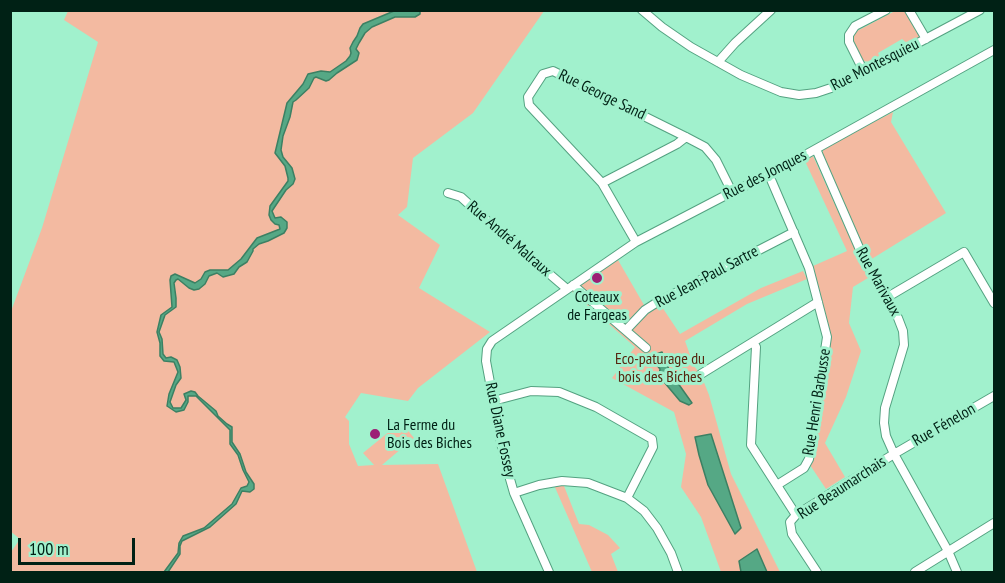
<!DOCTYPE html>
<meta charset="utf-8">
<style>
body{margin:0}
#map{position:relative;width:1005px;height:583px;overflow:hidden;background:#a1f1cd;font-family:"PT Sans Narrow",sans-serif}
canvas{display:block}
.frame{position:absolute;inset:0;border:12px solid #002115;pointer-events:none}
.scale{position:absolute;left:18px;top:538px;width:117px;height:27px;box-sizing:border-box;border:3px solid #002115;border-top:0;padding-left:8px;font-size:18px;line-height:21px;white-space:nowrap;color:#002115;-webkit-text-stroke:4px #a1f1cd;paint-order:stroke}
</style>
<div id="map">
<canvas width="1005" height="583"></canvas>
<div class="frame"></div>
<div class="scale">100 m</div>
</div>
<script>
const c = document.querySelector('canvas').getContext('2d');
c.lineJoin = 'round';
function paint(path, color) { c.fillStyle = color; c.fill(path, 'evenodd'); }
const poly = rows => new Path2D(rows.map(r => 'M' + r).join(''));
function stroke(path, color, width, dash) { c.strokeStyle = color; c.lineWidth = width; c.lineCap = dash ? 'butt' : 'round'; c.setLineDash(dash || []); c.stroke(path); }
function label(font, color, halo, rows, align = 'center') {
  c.font = font + ' "PT Sans Narrow",sans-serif'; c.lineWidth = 6; c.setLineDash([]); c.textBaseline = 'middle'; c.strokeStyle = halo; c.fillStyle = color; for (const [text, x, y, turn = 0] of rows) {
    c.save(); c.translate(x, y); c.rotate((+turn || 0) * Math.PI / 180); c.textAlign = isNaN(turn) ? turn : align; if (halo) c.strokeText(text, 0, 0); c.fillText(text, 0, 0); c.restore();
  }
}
paint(poly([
 [68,11,544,11,473,113,413,158,407,207,398,215,440,245,419,288,490,332,418,388,408,401,361,393,345,417,349,421,349,444,358,466,374,465,363,453,401,422,414,438,382,465,438,464,477,572,11,572,11,552,20,539,10,531,10,314,42,228,98,42,64,20],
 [895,11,906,11,920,37,908,44,902,39,878,53,880,58,872,62,862,61,852,42,855,32],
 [893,112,891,122,946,213,870,260,821,156,824,148],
 [813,156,868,278,853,287,849,323,861,351,846,397,825,443,845,477,826,489,810,465,828,358,830,332,813,266,847,251,805,161],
 [618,260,644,305,662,307,680,334,761,288,803,271,807,279,747,304,685,341,694,366,701,375,709,395,731,474,780,572,721,572,701,517,681,487,686,454,674,412,612,378,635,347,571,291],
 [554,485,564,486,579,524,589,525,608,535,620,548,611,554,618,572,592,572]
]), '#f3baa1');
const water = poly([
 [394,11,420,11,420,14,415,17,395,17,372,27,365,33,359,43,356,49,359,53,357,60,337,73,329,80,326,81,316,77,314,78,309,88,296,100,293,102,290,117,283,136,281,150,283,157,292,168,295,179,293,184,286,190,272,211,275,218,281,217,287,222,287,228,284,233,268,241,259,244,253,249,253,251,247,262,239,267,234,274,223,277,217,273,209,276,205,284,199,289,194,290,189,288,178,279,176,280,174,283,176,298,176,307,165,315,159,332,162,339,163,354,166,358,171,357,177,360,180,367,181,378,176,385,170,402,173,408,181,408,186,400,184,394,191,391,195,392,198,396,216,411,218,416,227,424,232,427,232,442,240,454,246,472,254,484,254,489,250,492,242,491,236,504,210,527,182,541,180,546,180,554,168,572,164,572,178,553,179,543,183,536,204,528,232,504,241,488,247,486,249,482,243,470,238,455,230,444,230,430,196,396,188,396,188,402,184,410,176,412,167,406,169,394,178,372,174,362,164,361,160,356,160,343,157,332,161,315,172,307,170,280,171,276,175,274,195,283,201,279,205,272,210,270,228,270,241,259,257,238,280,229,279,225,275,224,271,220,269,215,270,206,288,181,288,178,285,166,275,153,287,103,303,84,308,74,321,71,330,72,346,61,350,56,351,53,350,48,353,42,357,36,360,28,363,24,394,11],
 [662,352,670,372,692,403,689,405,680,401,659,376,660,369,652,359,654,355,662,352],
 [711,434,741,528,735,534,708,485,699,455,695,437,711,434],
 [757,549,767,572,741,572,739,561,757,549]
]);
paint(water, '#55a885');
stroke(water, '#3c8063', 1.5);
const street = poly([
 [642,10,662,27,691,47,741,75,781,92,799,95,816,93,837,86,980,10],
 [909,10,926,39],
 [718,62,735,43,771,10],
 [864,72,849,42,849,35,855,26,886,10],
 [816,149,864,259,898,318,903,331,904,345,885,408,884,423,886,436,894,454,948,551,957,572],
 [769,175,809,268,827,337,809,459,804,468,777,485],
 [602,183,677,144,686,137],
 [448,193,461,197,484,218,567,289],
 [636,242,602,183,529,105,528,97,543,74,553,71,686,137,705,147,716,160,732,192],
 [573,285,646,348],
 [886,298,964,252,994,303],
 [626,330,645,310,656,303,794,232],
 [753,342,756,347,751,445,796,515],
 [701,374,818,302],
 [493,401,531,391,559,392,596,407,652,439,653,447,627,498],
 [514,493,539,485,562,481,588,483,627,498,644,511,657,528,671,553,678,572],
 [549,572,514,493,504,458,486,361,487,349,492,341,636,242,732,192,769,175,994,50],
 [817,572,792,534,790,522,796,515,894,454,994,396],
 [915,572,994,523]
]);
stroke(street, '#54a281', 10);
stroke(street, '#fff', 8);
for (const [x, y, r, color] of [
 [597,278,6,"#9c1f75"],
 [375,434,6,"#9c1f75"]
]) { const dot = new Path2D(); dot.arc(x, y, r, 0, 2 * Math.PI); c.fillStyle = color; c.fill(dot); stroke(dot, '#a1f1cd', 2); }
label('16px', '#002115', '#a1f1cd', [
 ["Rue Montesquieu",875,65,-27],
 ["Rue George Sand",602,95,26],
 ["Rue des Jonques",765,175,-27],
 ["Rue André Malraux",509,239,41],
 ["Rue Jean-Paul Sartre",707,277,-28],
 ["Rue Marivaux",878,282,61],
 ["Rue Henri Barbusse",817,402,-81],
 ["Rue Fénelon",944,425,-30],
 ["Rue Diane Fossey",500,430,78],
 ["Rue Beaumarchais",842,488,-33]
]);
label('16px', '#002115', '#a1f1cd', [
 ["Coteaux",597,297],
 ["de Fargeas",597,315],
 ["La Ferme du",387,425,"left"],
 ["Bois des Biches",387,443,"left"]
]);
label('16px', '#552610', '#a1f1cd', [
 ["Eco-paturage du",660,359],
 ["bois des Biches",660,377]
]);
</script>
